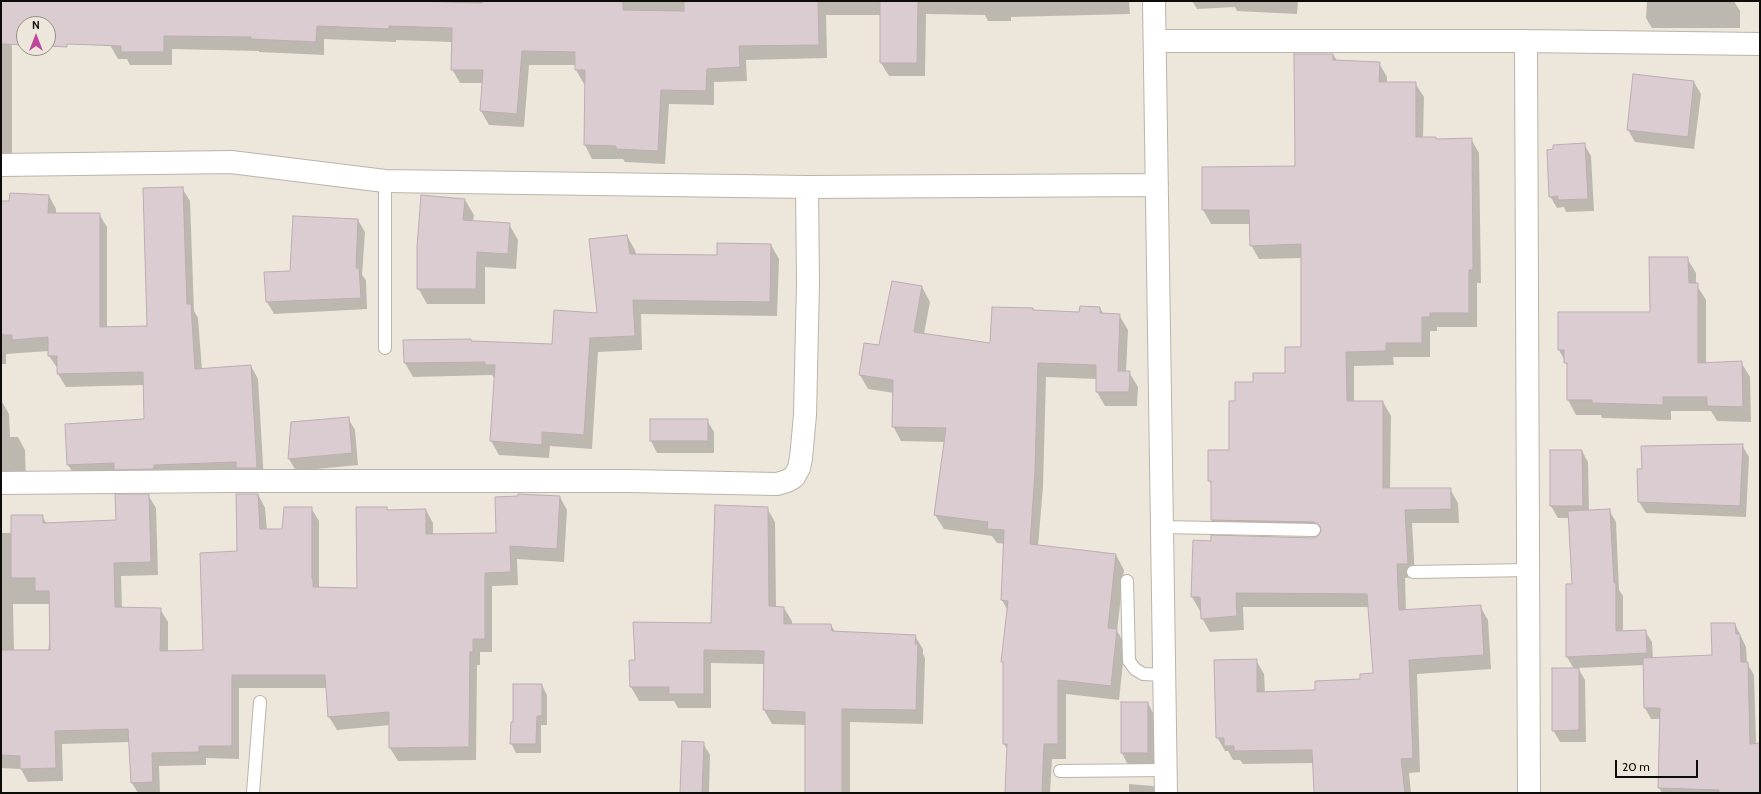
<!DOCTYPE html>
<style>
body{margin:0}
#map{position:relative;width:1761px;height:794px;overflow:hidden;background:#ede6db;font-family:Cabin,sans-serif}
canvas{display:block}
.frame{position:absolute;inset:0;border:2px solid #0e0c08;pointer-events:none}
.north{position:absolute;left:16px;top:16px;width:40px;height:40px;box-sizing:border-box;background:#ede6db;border:1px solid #948f87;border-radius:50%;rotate:0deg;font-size:11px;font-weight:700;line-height:16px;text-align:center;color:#0e0c08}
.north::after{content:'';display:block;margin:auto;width:14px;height:18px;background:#be479c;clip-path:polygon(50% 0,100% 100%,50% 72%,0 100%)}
.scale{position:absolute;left:1615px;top:760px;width:83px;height:18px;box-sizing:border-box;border:2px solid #0e0c08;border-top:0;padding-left:5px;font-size:12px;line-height:14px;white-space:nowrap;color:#0e0c08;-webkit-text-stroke:3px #ede6db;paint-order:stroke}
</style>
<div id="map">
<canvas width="1761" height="794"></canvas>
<div class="frame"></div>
<div class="north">N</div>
<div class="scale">20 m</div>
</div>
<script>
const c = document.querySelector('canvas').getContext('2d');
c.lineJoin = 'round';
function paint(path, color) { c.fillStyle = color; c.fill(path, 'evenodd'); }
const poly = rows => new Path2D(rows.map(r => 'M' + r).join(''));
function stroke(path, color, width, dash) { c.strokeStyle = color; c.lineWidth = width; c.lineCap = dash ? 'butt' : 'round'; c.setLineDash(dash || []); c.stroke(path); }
paint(poly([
 [105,1,1129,1,1130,14,1011,17,1011,21,988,21,985,15,926,14,925,76,889,76,881,63,881,15,826,15,827,58,746,60,747,81,714,82,714,105,669,104,665,164,625,162,623,159,592,159,585,145,586,84,584,84,576,70,576,65,529,65,524,127,489,125,481,111,483,83,460,83,452,69,452,42,396,40,396,42,324,39,324,55,259,52,259,51,172,49,172,65,130,65,127,59,118,59,110,45],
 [1192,1,1298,1,1297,14,1237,11,1235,7,1197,9],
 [1647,1,1734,1,1740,11,1740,28,1652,28,1646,18],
 [1,29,12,46,12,155,1,155],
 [1333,54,1337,61,1379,63,1387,77,1387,83,1415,83,1424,97,1423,138,1436,140,1471,139,1479,153,1481,283,1477,283,1477,327,1437,327,1437,331,1430,331,1430,357,1393,357,1394,365,1354,366,1354,402,1383,402,1391,416,1390,489,1450,489,1458,503,1459,523,1412,523,1415,577,1405,578,1406,611,1480,606,1488,620,1491,669,1417,674,1420,772,1409,773,1411,793,1315,793,1313,763,1243,764,1240,760,1233,760,1228,751,1225,751,1217,737,1256,660,1264,674,1265,692,1316,691,1361,680,1374,674,1369,607,1243,607,1244,630,1210,632,1202,618,1201,611,1200,611,1192,597,1212,542,1314,538,1320,536,1220,534,1212,520,1212,485,1209,480,1230,451,1236,402,1254,383,1286,374,1302,348,1302,258,1259,259,1251,245,1250,224,1211,224,1203,210,1296,167],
 [1694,82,1701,94,1694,149,1635,142,1628,130],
 [1584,144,1591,156,1594,211,1566,212,1564,207,1557,208,1550,196],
 [182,188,190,201,194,311,198,318,202,370,251,366,258,379,264,481,76,478,68,465,67,425,145,420,144,385,66,387,58,374,58,369,49,356,49,351,6,354,6,364,1,364,1,202,49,196,56,209,56,214,99,214,107,227,107,328,149,327],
 [465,200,474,215,473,222,509,224,518,240,516,269,485,267,485,304,427,304,418,288],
 [358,220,365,232,362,275,366,280,367,309,274,314,267,302,266,273,291,272],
 [627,236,635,250,636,255,718,256,771,245,779,259,777,316,641,314,642,350,598,352,592,449,550,446,549,458,499,455,491,441,495,379,492,375,413,377,405,363,472,342,553,345,598,314],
 [1687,258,1696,273,1696,284,1706,300,1706,363,1741,362,1750,377,1751,422,1717,421,1711,411,1671,411,1671,420,1602,418,1601,415,1576,415,1568,400,1568,367,1559,350,1559,313,1651,313],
 [893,282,922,287,930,302,924,334,991,344,1033,309,1034,311,1080,313,1100,308,1104,315,1119,315,1128,330,1126,372,1129,372,1138,387,1137,406,1105,406,1097,392,1097,379,1046,377,1043,487,1038,546,1116,555,1124,570,1117,631,1125,644,1119,700,1066,694,1066,759,1052,759,1050,793,1006,793,1008,750,1004,744,1004,666,1002,662,1008,611,1002,600,1005,544,997,543,992,536,944,529,935,515,945,442,901,441,893,426,894,393,868,389,860,375,879,346],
 [1,400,9,414,10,437,18,437,25,450,26,483,1,484],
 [348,418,355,430,358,465,296,471,289,459],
 [651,420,707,420,714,432,714,453,657,453,651,441],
 [1742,445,1749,457,1746,517,1646,513,1639,502],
 [1551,451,1582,451,1588,462,1589,511,1609,510,1616,522,1619,590,1623,596,1623,632,1645,631,1652,642,1653,659,1713,656,1735,624,1746,647,1747,663,1754,675,1756,745,1760,744,1760,793,1662,793,1659,788,1661,719,1651,719,1645,708,1644,665,1578,668,1585,680,1586,742,1560,742,1553,730,1574,669,1567,657,1573,585,1570,518,1558,518,1551,506],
 [258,494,265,508,267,530,283,530,311,508,319,521,319,588,358,589,387,508,388,511,426,510,433,523,433,535,497,534,560,497,567,510,564,562,517,559,518,585,492,586,492,652,480,652,480,665,477,665,476,760,398,761,390,748,390,725,337,730,329,717,327,688,239,688,239,759,206,758,206,765,159,766,160,793,138,793,132,783,130,742,62,744,63,781,28,782,21,769,1,768,1,533,12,533,42,516,47,524,117,521,148,495,156,508,158,575,121,576,122,608,160,609,168,622,168,651,205,651],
 [13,604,50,604,51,629,48,651,14,651],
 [767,508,775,522,776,608,784,608,792,621,792,625,831,625,835,632,915,636,923,649,923,654,925,658,923,724,850,722,850,793,806,793,806,725,772,724,764,710,765,664,711,663,711,708,678,708,674,701,639,701,631,687,630,661,636,661,712,624],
 [542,685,547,695,547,725,541,725,541,753,516,753,511,743,514,723],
 [1122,703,1148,703,1154,715,1154,765,1128,765,1122,753],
 [703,743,710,755,709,793,681,793],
 [1129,784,1153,786,1157,793,1129,793]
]), '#0003');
const building = poly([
 [1,1,417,1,482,3,482,1,623,1,623,10,684,11,684,1,818,1,819,45,739,46,740,67,707,69,706,91,661,90,658,151,616,149,616,146,584,145,585,70,575,70,575,52,522,51,517,114,480,111,483,70,451,70,452,28,389,26,389,29,317,26,316,42,251,39,251,37,164,36,164,52,121,52,121,46,67,44,67,47,48,46,48,24,24,24,24,45,1,44,1,1],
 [880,1,918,1,917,63,880,63,880,1],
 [1294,54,1333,54,1333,60,1380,62,1379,82,1416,82,1416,137,1436,137,1436,139,1472,138,1473,270,1469,270,1469,313,1430,313,1430,317,1422,317,1422,343,1386,343,1386,351,1346,352,1347,401,1383,401,1383,488,1451,488,1451,509,1405,510,1408,564,1397,564,1399,610,1481,605,1484,655,1409,660,1413,758,1401,759,1405,793,1314,793,1312,750,1234,751,1234,746,1224,746,1224,738,1216,738,1214,660,1257,659,1257,692,1315,690,1315,681,1360,679,1360,674,1373,673,1367,594,1236,593,1237,616,1201,619,1200,597,1191,597,1193,540,1211,541,1211,535,1314,538,1318,536,1321,531,1320,526,1314,522,1211,520,1211,481,1208,481,1208,450,1229,450,1229,401,1235,401,1235,382,1253,382,1253,373,1285,373,1285,347,1301,347,1301,244,1250,246,1249,210,1202,210,1202,167,1295,166,1294,54],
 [1633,74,1694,81,1688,137,1627,130,1633,74],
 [1585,143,1588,199,1558,200,1558,196,1549,197,1547,150,1553,149,1553,145,1585,143],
 [183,187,187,304,191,304,195,369,251,365,257,468,236,468,236,462,154,465,154,469,114,470,114,463,67,465,65,424,144,419,143,372,57,374,57,356,48,356,48,337,12,340,12,335,1,335,1,201,9,201,10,193,49,195,48,213,100,213,100,327,147,326,143,188,183,187],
 [421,195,465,199,463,220,510,223,508,254,477,252,476,289,417,289,417,247,421,195],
 [293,216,358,219,356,268,359,268,361,298,266,302,264,272,290,271,293,216],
 [627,235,630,254,717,255,717,243,771,244,770,302,633,300,635,336,590,338,584,435,542,432,542,445,490,441,495,365,485,365,485,362,404,363,403,340,471,339,471,341,552,344,554,310,597,313,589,239,627,235],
 [1649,257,1688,257,1689,283,1698,283,1698,363,1742,361,1743,407,1707,406,1707,397,1663,397,1663,405,1592,403,1592,400,1567,400,1567,363,1564,363,1564,350,1558,350,1558,312,1650,312,1649,257],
 [892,281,922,286,914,332,990,343,992,307,1033,308,1033,310,1079,312,1080,306,1100,307,1100,313,1120,314,1118,371,1130,371,1129,392,1096,392,1096,365,1038,363,1035,472,1030,544,1116,554,1108,628,1117,629,1111,686,1058,680,1058,744,1044,744,1042,793,1005,793,1007,744,1003,744,1003,662,1001,662,1008,601,1001,600,1004,530,987,529,988,522,934,515,946,428,892,427,893,380,859,375,864,343,879,345,892,281],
 [349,417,352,453,288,459,291,422,349,417],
 [650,419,708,419,708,441,650,441,650,419],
 [1743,444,1740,506,1638,502,1637,469,1642,469,1641,446,1743,444],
 [1550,450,1582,450,1583,506,1550,506,1550,450],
 [115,494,149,494,151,562,114,563,115,607,161,608,160,651,203,650,200,553,237,551,236,494,258,494,260,529,282,529,284,507,312,507,312,579,313,579,313,587,357,588,356,507,387,507,387,510,426,509,426,534,496,533,495,497,518,496,518,494,560,496,557,549,510,546,511,572,485,573,485,639,473,639,473,652,470,652,469,747,389,748,389,712,328,717,325,675,232,675,232,746,199,746,199,752,152,753,153,782,131,783,128,729,55,731,56,768,20,769,20,756,1,755,1,650,50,650,49,591,35,591,35,578,11,578,11,515,43,515,43,523,116,520,115,494],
 [715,505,768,507,769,606,784,607,784,624,831,624,832,631,916,635,915,644,918,644,916,710,842,709,842,793,805,793,805,712,763,710,764,651,704,650,704,694,669,694,669,687,630,687,629,660,635,660,633,622,711,623,715,505],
 [1610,509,1614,583,1616,583,1616,631,1646,630,1647,653,1566,657,1566,584,1572,584,1568,511,1610,509],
 [1711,623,1735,623,1736,634,1740,634,1741,662,1748,662,1750,744,1760,743,1760,793,1719,793,1719,790,1658,788,1660,708,1644,708,1643,658,1712,655,1711,623],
 [1552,668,1579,668,1579,730,1552,731,1552,668],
 [513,684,542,684,542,716,537,716,536,744,510,744,511,722,513,722,513,684],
 [1121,702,1148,702,1148,753,1121,753,1121,702],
 [682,741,704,742,702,793,680,793,682,741]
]);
paint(building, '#daccd1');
stroke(building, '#bbadb2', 1);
const service = poly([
 [385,181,385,348],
 [1162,527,1314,530],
 [1413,572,1528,570],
 [1127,581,1129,661,1135,669,1143,674,1164,675],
 [1060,771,1165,770],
 [253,793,260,702]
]);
const minor = poly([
 [1154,1,1166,793],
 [1155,41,1526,41,1760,44],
 [1526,41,1529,793],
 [1,165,231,162,385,181,807,187,1157,185],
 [1,483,226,481,629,481,777,484,787,481,794,477,799,468,801,458,805,415,808,283,807,187]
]);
stroke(service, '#bbb4aa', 14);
stroke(minor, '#bbb4aa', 24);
stroke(service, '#fff', 12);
stroke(minor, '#fff', 22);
</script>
